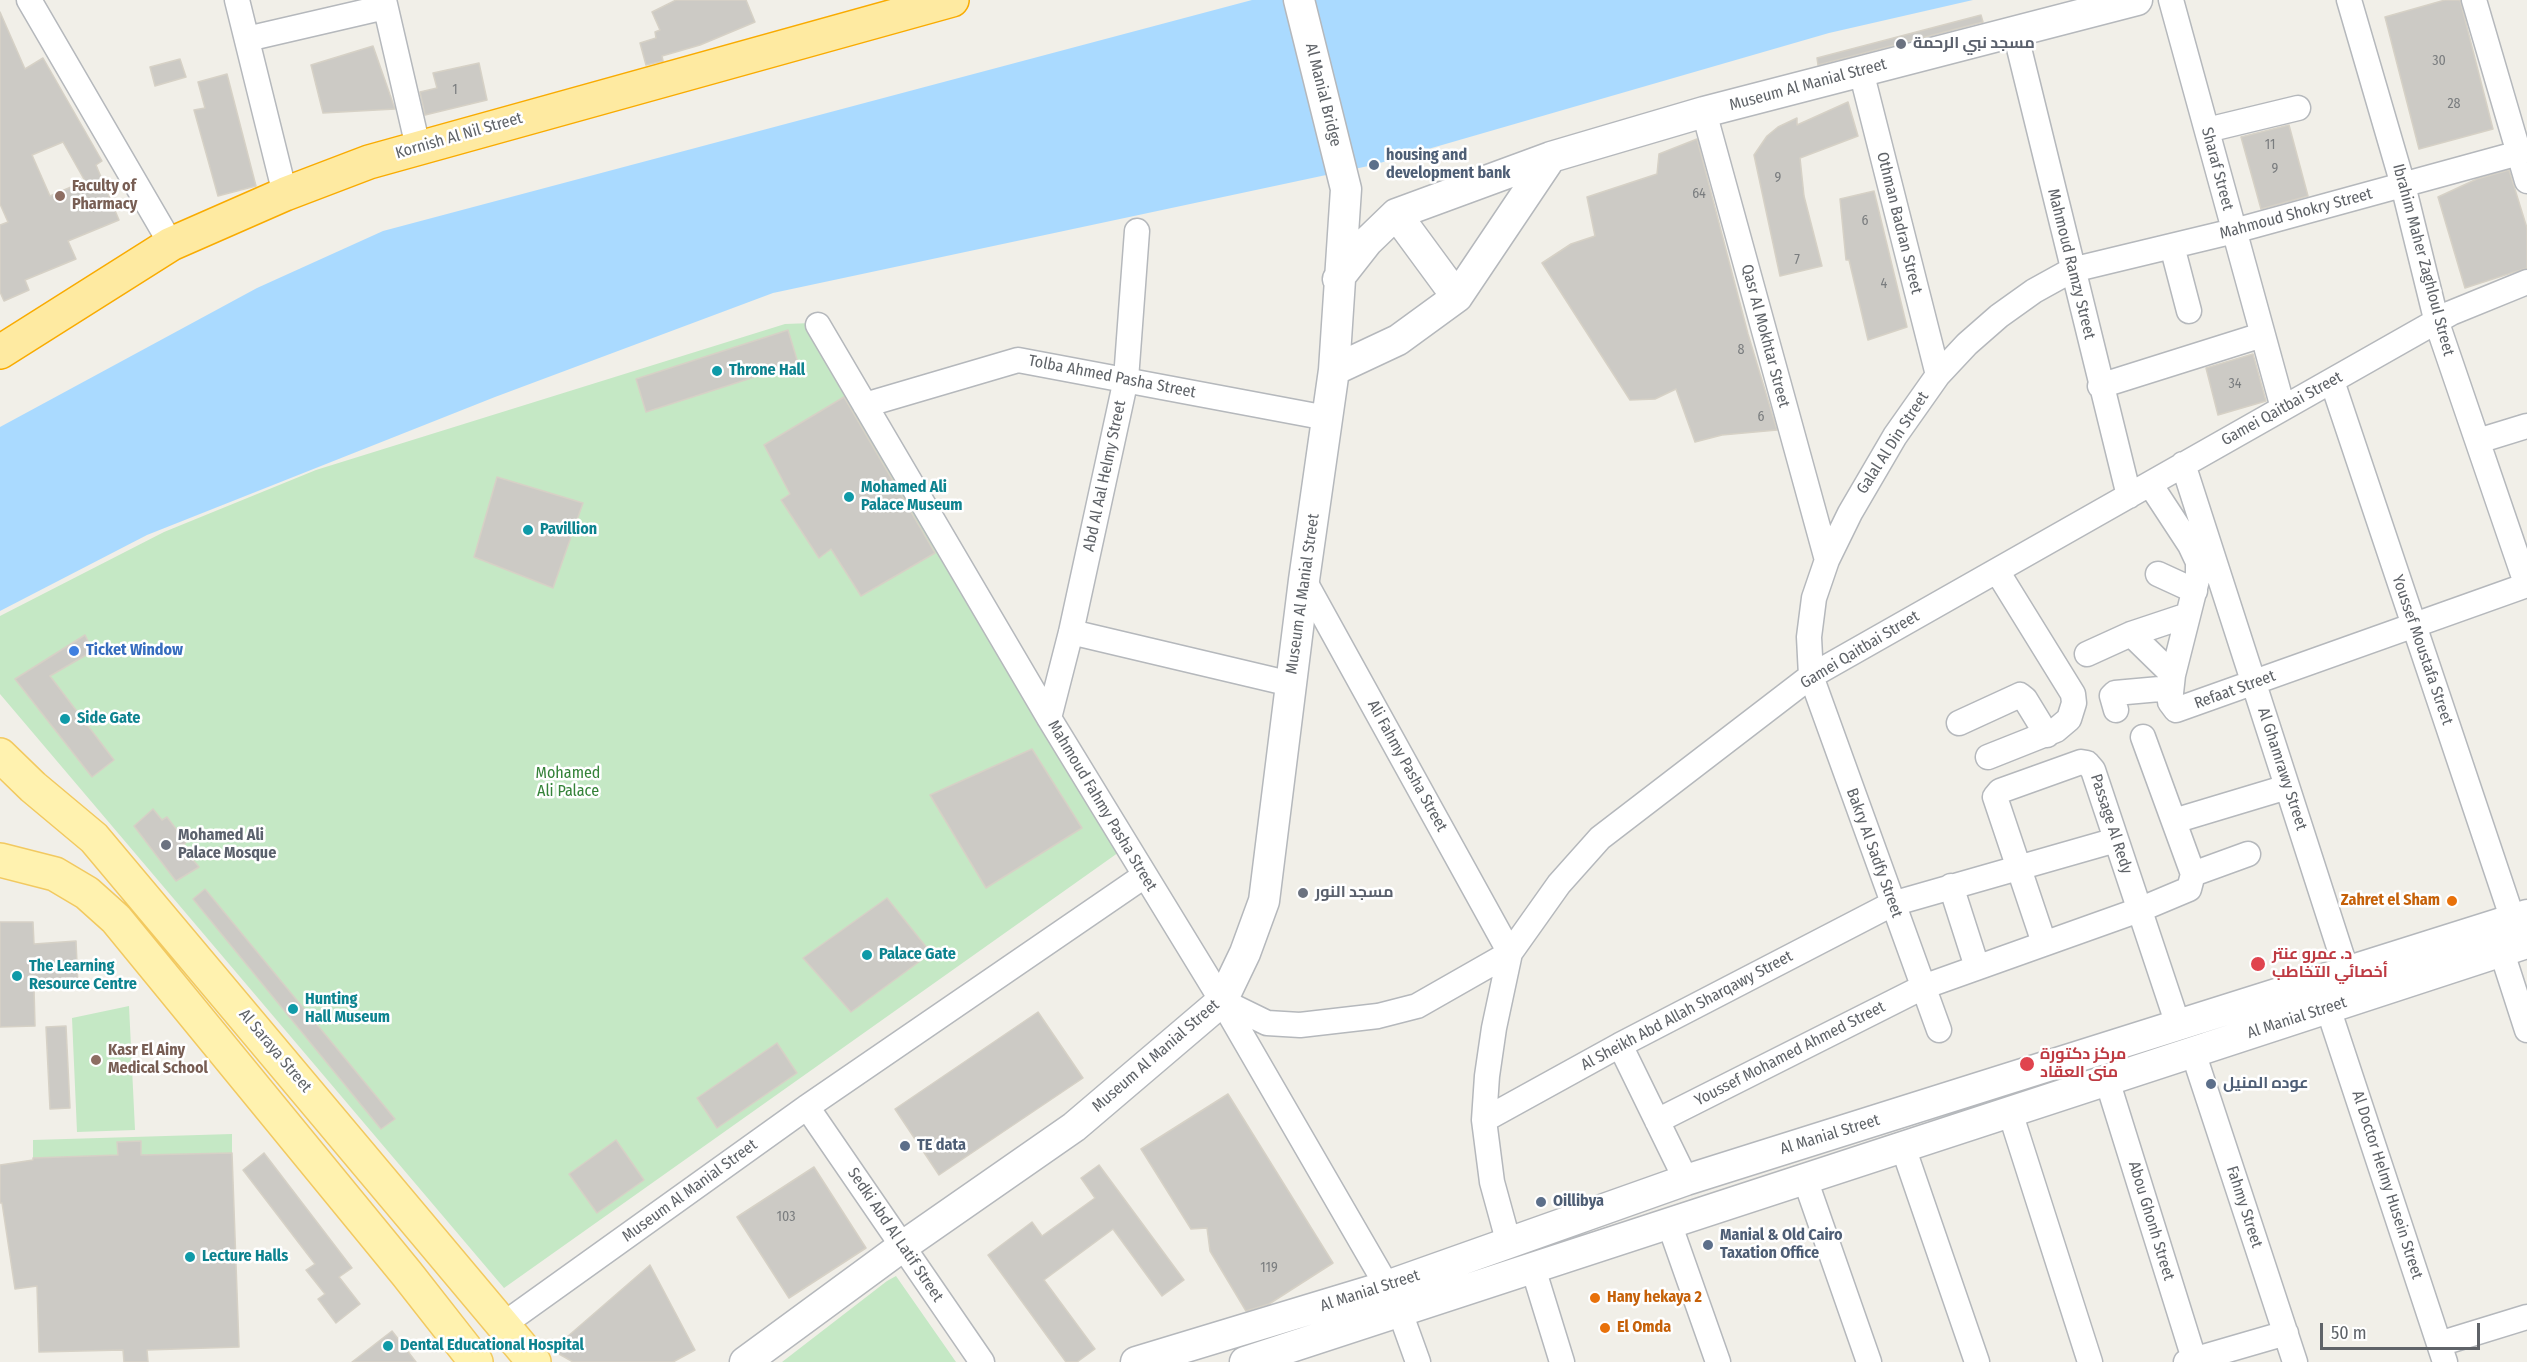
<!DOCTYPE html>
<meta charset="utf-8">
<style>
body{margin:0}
#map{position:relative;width:2527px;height:1362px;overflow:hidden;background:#f1efe8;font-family:"Fira Sans Condensed",sans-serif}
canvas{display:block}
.scale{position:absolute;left:2320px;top:1323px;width:160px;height:27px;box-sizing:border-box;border:3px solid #5f6368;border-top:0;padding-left:8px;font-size:18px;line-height:21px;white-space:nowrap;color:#5f6368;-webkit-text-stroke:4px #fff;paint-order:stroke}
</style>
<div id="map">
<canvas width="2527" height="1362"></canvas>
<div class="scale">50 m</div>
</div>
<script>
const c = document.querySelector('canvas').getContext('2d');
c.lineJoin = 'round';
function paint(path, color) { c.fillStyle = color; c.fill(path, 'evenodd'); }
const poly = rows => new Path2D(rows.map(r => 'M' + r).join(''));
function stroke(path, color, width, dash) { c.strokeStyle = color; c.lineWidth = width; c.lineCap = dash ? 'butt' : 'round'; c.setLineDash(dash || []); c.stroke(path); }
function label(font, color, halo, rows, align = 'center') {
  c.font = font + ' "Fira Sans Condensed",Cairo,sans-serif'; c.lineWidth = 5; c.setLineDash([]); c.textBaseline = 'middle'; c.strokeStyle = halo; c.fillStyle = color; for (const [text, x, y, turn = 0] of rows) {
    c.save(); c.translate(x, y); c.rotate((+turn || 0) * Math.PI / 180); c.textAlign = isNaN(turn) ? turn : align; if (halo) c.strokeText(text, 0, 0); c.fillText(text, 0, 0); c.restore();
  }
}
paint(poly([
 [812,323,1122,850,504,1288,0,694,0,616,164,532,316,470,785,324],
 [129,1006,135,1130,77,1132,72,1018],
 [232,1134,232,1153,141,1155,140,1141,118,1142,118,1155,33,1158,33,1140],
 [896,1276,956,1362,782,1362,887,1281]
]), '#c5e8c5');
paint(poly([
 [1252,0,1973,0,1829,33,1373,165,773,293,495,397,147,535,0,611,0,427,257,288,383,231]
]), '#aadaff');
const building = poly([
 [676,0,746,0,755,22,700,45,662,56,663,61,646,65,640,43,656,38,655,32,660,30,652,12,676,0],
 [2445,0,2460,0,2493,129,2419,149,2385,17,2445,0],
 [0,12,25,69,43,58,102,161,96,165,119,220,68,241,76,259,25,280,29,290,4,301,0,292,0,225,8,222,0,204,0,12],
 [63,142,85,181,50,196,32,155,63,142],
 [1981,15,1983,22,1818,65,1817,58,1981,15],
 [373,46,395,109,323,113,311,65,373,46],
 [180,59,186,77,155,86,150,67,180,59],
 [479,63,487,100,425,115,420,92,437,88,433,73,479,63],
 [227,74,256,186,218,196,194,110,205,108,198,82,227,74],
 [1848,102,1858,136,1800,158,1804,196,1822,266,1780,276,1754,155,1767,136,1778,127,1797,118,1797,125,1848,102],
 [2289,125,2308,196,2261,209,2241,137,2289,125],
 [1697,139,1748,334,1777,430,1722,435,1695,442,1676,389,1655,399,1630,400,1542,263,1571,244,1595,236,1587,197,1657,174,1659,154,1697,139],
 [2509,170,2527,228,2527,268,2465,288,2438,197,2477,179,2509,170],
 [1874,191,1907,327,1868,340,1849,260,1846,260,1840,199,1874,191],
 [788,330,798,363,646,412,636,379,788,330],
 [2253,354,2266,401,2218,415,2206,368,2253,354],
 [844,397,935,553,861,596,831,549,819,558,781,500,790,494,764,445,844,397],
 [497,477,583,503,553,588,474,557,497,477],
 [85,635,93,651,50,676,114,760,92,777,15,679,85,635],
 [1032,749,1082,828,986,888,930,795,1032,749],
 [153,809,162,820,167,817,186,842,182,847,199,867,176,881,134,826,153,809],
 [205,889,395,1119,381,1129,193,899,205,889],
 [887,898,931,953,851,1012,803,958,887,898],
 [0,922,33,922,34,944,76,941,78,986,34,988,35,1026,0,1027,0,922],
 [1038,1012,1083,1078,939,1175,895,1109,1038,1012],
 [66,1026,70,1108,50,1109,46,1027,66,1026],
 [777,1043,797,1073,717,1128,697,1098,777,1043],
 [1228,1094,1333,1263,1269,1304,1246,1311,1210,1251,1207,1228,1191,1229,1141,1149,1228,1094],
 [616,1140,644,1180,597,1213,569,1174,616,1140],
 [141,1141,141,1155,232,1153,239,1347,147,1350,148,1362,124,1362,123,1350,39,1352,37,1286,15,1289,2,1203,0,1203,0,1165,33,1160,33,1158,118,1155,117,1142,141,1141],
 [264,1153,352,1268,339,1277,360,1304,336,1323,318,1299,325,1294,306,1270,315,1264,243,1170,264,1153],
 [1099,1165,1184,1280,1162,1296,1113,1229,1044,1280,1095,1349,1077,1362,1066,1362,988,1255,1032,1222,1042,1236,1095,1198,1081,1178,1099,1165],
 [814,1167,866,1248,789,1298,737,1217,814,1167],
 [650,1265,695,1350,673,1362,573,1362,552,1350,650,1265],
 [392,1331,416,1362,352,1362,392,1331]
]);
paint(building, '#cccac5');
stroke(building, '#d6d1c6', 1.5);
const minor = poly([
 [29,0,171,244],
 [237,0,285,194],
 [384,0,418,147],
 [2171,0,2283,408],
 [2349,0,2403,185,2437,323,2527,586],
 [2474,0,2527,181],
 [2015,32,2129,496],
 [247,39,385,7],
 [1861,71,1938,375],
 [1704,112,1827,560],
 [2207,130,2298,108],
 [2172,246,2189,311],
 [818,325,1049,718,1222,1001,1387,1286],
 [2332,381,2513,920],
 [2100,386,2262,335],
 [865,405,1018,360,1327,418],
 [2478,441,2527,426],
 [2183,464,2347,972],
 [2150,484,2190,545,2198,562,2198,576,2173,675,2170,702,2176,710,2527,585],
 [2158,574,2195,591],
 [1071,632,1291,684],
 [2131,634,2173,675],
 [2087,654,2131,634,2188,615],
 [2116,710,2112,696,2115,693,2171,688],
 [1049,718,1071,632,1126,379,1137,231],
 [1959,723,2020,695,2025,699,2047,735],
 [1988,757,2056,730,2069,719,2074,703,2073,694,1997,571],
 [2174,821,2287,787],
 [2193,874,2248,854],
 [1951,886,1977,967],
 [2496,934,2527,1030],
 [2044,943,1995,797,2000,791,2081,762,2087,763,2093,770,2178,1025],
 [1222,1001,1267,1023,1300,1025,1378,1016,1417,1006,1510,953,1304,580],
 [2328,1008,2445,1362],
 [1939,1030,1811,676,1809,637,1814,598,1827,560,1850,513,1895,436,1938,375,1967,344,1999,316,2034,291,2072,270,2234,231,2519,153],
 [1620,1045,1686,1180],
 [2193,1052,2295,1362],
 [2107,1080,2195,1362],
 [807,1107,982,1362],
 [2010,1112,2090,1362],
 [1484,1120,1620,1045,1892,904,2116,840],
 [1657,1121,1923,987,2139,910,2189,889,2193,874,2143,737],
 [1903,1147,1977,1362],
 [1805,1179,1869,1362],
 [1669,1223,1718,1362],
 [1509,1244,1492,1182,1484,1120,1487,1076,1494,1028,1510,953,1559,884,1600,838,1811,676,2451,313,2527,282],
 [1533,1268,1562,1362],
 [1400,1312,1418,1362],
 [504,1324,807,1107,1144,876],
 [2439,1344,2527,1317],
 [2186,1362,2286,1333]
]);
const tertiary = poly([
 [1396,214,1457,297],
 [1338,279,1367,242,1396,214,1551,157,1704,112,2137,0],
 [1334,370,1398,340,1457,297,1551,157],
 [745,1362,903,1246,1074,1127,1222,1001,1245,953,1264,901,1304,580,1334,370,1346,189,1299,0],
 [1136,1362,1387,1286,1686,1180,2527,915],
 [1245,1362,2527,943]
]);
const primary = poly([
 [0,755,33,787,94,838,534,1362],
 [0,860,55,874,87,893,116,919,407,1274,476,1362]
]);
const trunk = poly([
 [0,352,171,244,285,194,369,162,952,0]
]);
stroke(minor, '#b5b8bc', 27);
stroke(tertiary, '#b5b8bc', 33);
stroke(primary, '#f2c960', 36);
stroke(trunk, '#f9ab00', 36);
stroke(minor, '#fff', 24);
stroke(tertiary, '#fff', 30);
stroke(primary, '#fff2af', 33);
stroke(trunk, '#feeaa1', 33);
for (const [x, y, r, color] of [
 [1901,44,6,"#6b7280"],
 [1374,165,6,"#5c6f8a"],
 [60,196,6,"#8d6e63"],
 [717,371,6,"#0f9aa8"],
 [849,497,6,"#0f9aa8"],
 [528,530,6,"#0f9aa8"],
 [74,651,6,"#3f7fe0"],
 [65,719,6,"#0f9aa8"],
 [166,845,6,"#6b7280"],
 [1303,893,6,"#6b7280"],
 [2452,901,6,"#e8710a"],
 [867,955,6,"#0f9aa8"],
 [2258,964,8,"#e0444e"],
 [17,976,6,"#0f9aa8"],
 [293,1009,6,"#0f9aa8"],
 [96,1060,6,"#8d6e63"],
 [2027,1064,8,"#e0444e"],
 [2211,1084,6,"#5c6f8a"],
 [905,1146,6,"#5c6f8a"],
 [1541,1202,6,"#5c6f8a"],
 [1708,1245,6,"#5c6f8a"],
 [190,1257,6,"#0f9aa8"],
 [1595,1298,6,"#e8710a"],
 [1605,1328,6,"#e8710a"],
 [388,1346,6,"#0f9aa8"]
]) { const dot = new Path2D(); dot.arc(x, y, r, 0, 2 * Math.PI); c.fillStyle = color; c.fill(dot); stroke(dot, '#fff', 2); }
label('14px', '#7a7d7f', null, [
 ["30",2439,61],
 ["1",455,90],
 ["28",2454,104],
 ["11",2270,145],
 ["9",2275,169],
 ["9",1778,178],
 ["64",1699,194],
 ["6",1865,221],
 ["7",1797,260],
 ["4",1884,284],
 ["8",1741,350],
 ["34",2235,384],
 ["6",1761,417],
 ["103",786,1217],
 ["119",1269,1268]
]);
label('bold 16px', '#5b616d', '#fff', [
 ["مسجد نبي الرحمة",1913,44],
 ["Mohamed Ali",178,836],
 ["Palace Mosque",178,854],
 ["مسجد النور",1315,893]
], 'left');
label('16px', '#5f6368', '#fff', [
 ["Museum Al Manial Street",1808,85,-15],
 ["Al Manial Bridge",1323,95,76],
 ["Kornish Al Nil Street",459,136,-16],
 ["Sharaf Street",2217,169,75],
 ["Mahmoud Shokry Street",2296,214,-15],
 ["Othman Badran Street",1899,223,76],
 ["Ibrahim Maher Zaghloul Street",2423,260,75],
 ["Mahmoud Ramzy Street",2071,264,76],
 ["Qasr Al Mokhtar Street",1765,336,75],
 ["Tolba Ahmed Pasha Street",1112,377,11],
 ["Gamei Qaitbai Street",2282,409,-29],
 ["Galal Al Din Street",1893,443,-57],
 ["Abd Al Aal Helmy Street",1105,476,-78],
 ["Museum Al Manial Street",1303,594,-82],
 ["Gamei Qaitbai Street",1860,650,-31],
 ["Youssef Moustafa Street",2422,650,71],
 ["Refaat Street",2235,690,-20],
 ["Ali Fahmy Pasha Street",1407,766,61],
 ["Al Ghamrawy Street",2282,769,72],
 ["Mahmoud Fahmy Pasha Street",1102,806,59],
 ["Passage Al Redy",2111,824,72],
 ["Bakry Al Sadfy Street",1874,853,70],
 ["Al Sheikh Abd Allah Sharqawy Street",1687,1011,-28],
 ["Al Manial Street",2297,1018,-18],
 ["Al Saraya Street",275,1051,50],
 ["Youssef Mohamed Ahmed Street",1790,1054,-27],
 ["Museum Al Manial Street",1156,1056,-41],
 ["Al Manial Street",1830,1135,-17],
 ["Al Doctor Helmy Husein Street",2387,1185,72],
 ["Museum Al Manial Street",690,1191,-36],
 ["Fahmy Street",2244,1207,72],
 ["Abou Ghonh Street",2151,1221,73],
 ["Sedki Abd Al Latif Street",895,1235,56],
 ["Al Manial Street",1370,1291,-18]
]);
label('bold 16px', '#4e5e75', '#fff', [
 ["housing and",1386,156],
 ["development bank",1386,174],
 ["عوده المنيل",2223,1084],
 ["TE data",917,1146],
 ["Oillibya",1553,1202],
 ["Manial & Old Cairo",1720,1236],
 ["Taxation Office",1720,1254]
], 'left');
label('bold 16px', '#785e54', '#fff', [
 ["Faculty of",72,187],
 ["Pharmacy",72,205],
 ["Kasr El Ainy",108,1051],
 ["Medical School",108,1069]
], 'left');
label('bold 16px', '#0d838f', '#fff', [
 ["Throne Hall",729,371],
 ["Mohamed Ali",861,488],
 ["Palace Museum",861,506],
 ["Pavillion",540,530],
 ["Side Gate",77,719],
 ["Palace Gate",879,955],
 ["The Learning",29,967],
 ["Resource Centre",29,985],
 ["Hunting",305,1000],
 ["Hall Museum",305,1018],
 ["Lecture Halls",202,1257],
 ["Dental Educational Hospital",400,1346]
], 'left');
label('bold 16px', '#366cbe', '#fff', [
 ["Ticket Window",86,651]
], 'left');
label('16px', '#348238', '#fff', [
 ["Mohamed",568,774],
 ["Ali Palace",568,792]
]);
label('bold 16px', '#c56008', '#fff', [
 ["Zahret el Sham",2440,901,"right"],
 ["Hany hekaya 2",1607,1298],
 ["El Omda",1617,1328]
], 'left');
label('bold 16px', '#be3a42', '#fff', [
 ["د. عمرو عنتر",2272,955],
 ["أخصائي التخاطب",2272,973],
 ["مركز دكتورة",2040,1055],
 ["منى العقاد",2040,1073]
], 'left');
</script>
